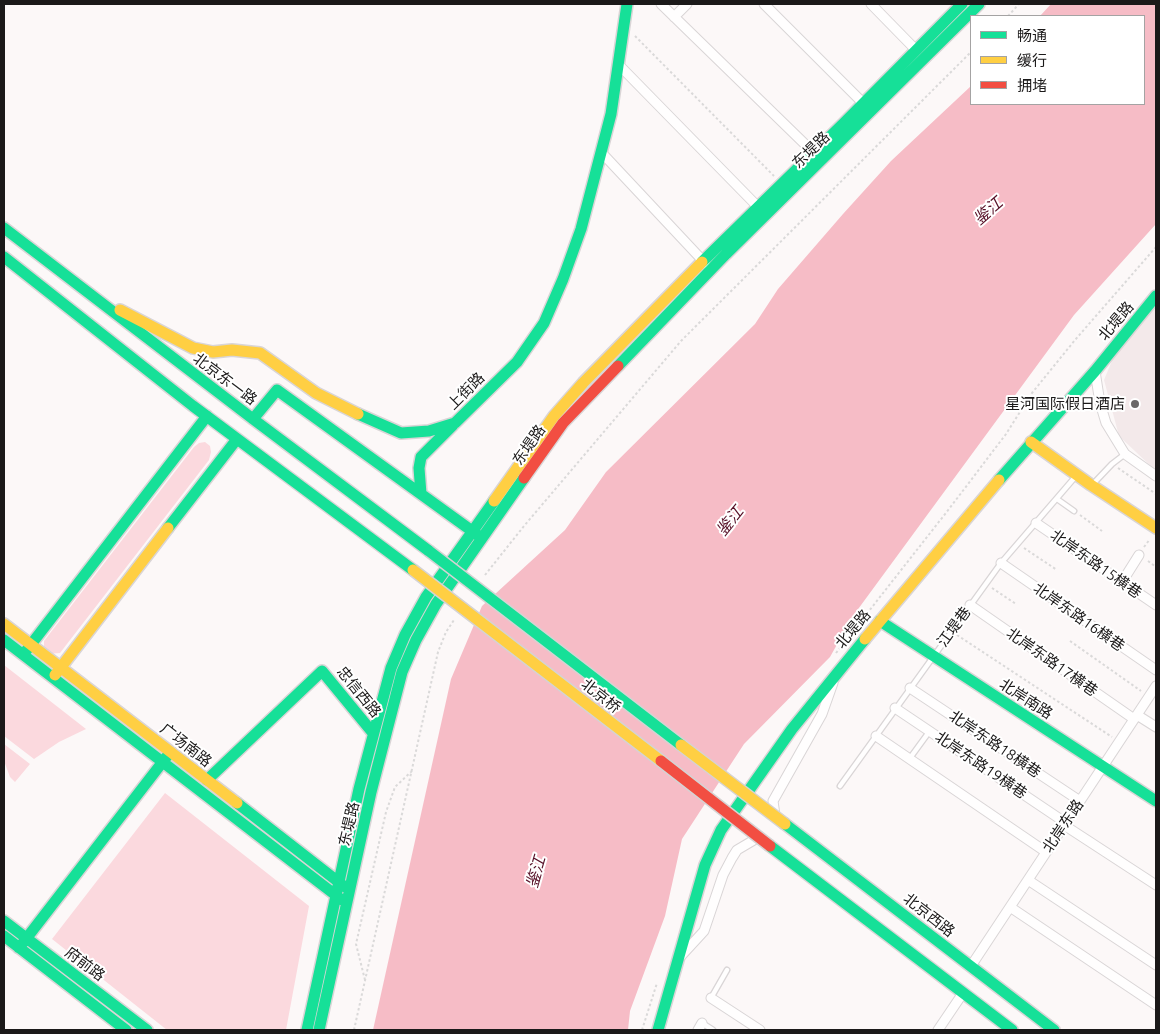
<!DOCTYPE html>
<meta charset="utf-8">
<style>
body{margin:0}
#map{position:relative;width:1160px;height:1034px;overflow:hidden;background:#fcf8f8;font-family:Ubuntu,"Noto Sans SC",sans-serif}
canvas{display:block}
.frame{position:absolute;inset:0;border:5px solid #1b1919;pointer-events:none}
.legend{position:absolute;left:970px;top:15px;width:175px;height:90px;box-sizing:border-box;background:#fff;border:1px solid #a4a3a3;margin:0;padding:6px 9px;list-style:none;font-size:15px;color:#1b1919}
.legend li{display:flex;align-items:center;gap:10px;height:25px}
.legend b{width:25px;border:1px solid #a4a3a3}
</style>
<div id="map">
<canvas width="1160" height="1034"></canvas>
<div class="frame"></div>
<ul class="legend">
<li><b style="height:6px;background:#16e098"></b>畅通</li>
<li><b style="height:6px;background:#ffcf43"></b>缓行</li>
<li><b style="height:6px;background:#f24e42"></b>拥堵</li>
</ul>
</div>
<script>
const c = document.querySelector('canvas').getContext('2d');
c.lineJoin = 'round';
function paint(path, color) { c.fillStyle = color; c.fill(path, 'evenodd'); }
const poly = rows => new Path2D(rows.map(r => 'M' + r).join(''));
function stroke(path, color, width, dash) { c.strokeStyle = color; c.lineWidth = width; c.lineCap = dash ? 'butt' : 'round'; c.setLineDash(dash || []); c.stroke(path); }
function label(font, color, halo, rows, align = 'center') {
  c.font = font + ' Ubuntu,"Noto Sans SC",sans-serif'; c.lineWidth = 4; c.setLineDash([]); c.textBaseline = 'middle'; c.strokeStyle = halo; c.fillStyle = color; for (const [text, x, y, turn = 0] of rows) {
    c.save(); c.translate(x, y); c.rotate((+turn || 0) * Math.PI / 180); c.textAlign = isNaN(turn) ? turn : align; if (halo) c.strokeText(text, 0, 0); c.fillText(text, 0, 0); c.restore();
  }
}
paint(poly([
 [1156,304,1156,471,1119,436,1104,380,1118,346]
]), '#f3e9ea');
paint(poly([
 [205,442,210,446,211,452,209,460,60,653,48,654,44,647,44,641,194,447,199,443],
 [4,665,86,729,59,742,34,759,4,736],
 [4,744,30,764,15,782,10,777,4,761],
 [165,793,309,906,286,1030,167,1030,52,939]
]), '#fbd9de');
paint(poly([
 [1051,4,1156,4,1156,224,1074,315,853,616,830,657,744,744,682,839,665,916,630,1011,628,1030,373,1030,451,679,482,606,565,530,606,472,755,324,778,289,843,214,891,161,971,86,971,104,1144,104,1144,16,1040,16]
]), '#f6bcc6');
const lane = poly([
 [1093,484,1112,464,1125,454],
 [1057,499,1074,511],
 [910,758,929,732],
 [840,786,1001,563,1076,476],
 [711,998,727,970],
 [702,1023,713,1030]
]);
const street = poly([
 [661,4,813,152],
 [764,4,863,103],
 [871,4,916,50],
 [674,17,687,4],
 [618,64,761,210],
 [601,152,705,263],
 [1095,371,1100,403,1106,423,1125,454,1156,476],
 [1036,523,1156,605],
 [1001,563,1156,670],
 [1122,582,1139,555],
 [970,605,1134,719],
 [910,688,1080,801],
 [895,708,1066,823],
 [1137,715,1156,727],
 [876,736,1046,852],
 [775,815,773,801,822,714,833,683],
 [1064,825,1156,885],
 [1028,880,1156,965],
 [1010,907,1156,1005],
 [681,956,704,931,723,875,732,858,737,850,759,837],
 [971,966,1156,686],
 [711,998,760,1030],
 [698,1030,702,1023],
 [938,1030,963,993]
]);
const fast = poly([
 [4,228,253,419,429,551],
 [4,257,193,406,413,570],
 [702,262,844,123,962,4],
 [618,366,726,254,979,4],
 [358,414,401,433,429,431,455,423,517,362,544,323,563,279,581,229,611,114,627,4],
 [253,419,277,390,479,536],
 [999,480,1095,371,1156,296],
 [421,494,419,468,421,457,453,425],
 [168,528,237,439],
 [880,621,1156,801],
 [4,640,342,900],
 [26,651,207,416],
 [207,780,322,671,373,733],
 [237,803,345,887],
 [785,824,1054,1030],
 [770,846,1012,1030],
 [4,921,147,1030],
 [4,936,126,1030],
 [19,948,168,755],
 [307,1030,359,789,391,668,405,635,426,597,494,501],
 [319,1030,371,792,402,672,416,640,436,604,524,478],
 [658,1030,705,865,721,830,792,729,865,639]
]);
const slow = poly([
 [120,310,193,348,213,352,232,350,260,353,316,393,358,414],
 [1031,442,1091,485,1156,528],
 [494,501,554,416,583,383,702,262],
 [4,624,237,803],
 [865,639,999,480],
 [55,675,168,528]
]);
const jam = poly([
 [524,478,563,423,618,366]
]);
stroke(lane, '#d9d5d6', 7);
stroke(street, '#d9d5d6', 11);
stroke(fast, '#d9d5d6', 14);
stroke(slow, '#d9d5d6', 14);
stroke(jam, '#d9d5d6', 14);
stroke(poly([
 [1008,16,1019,4],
 [635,36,774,176],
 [1118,468,1156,494],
 [1080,515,1102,531],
 [1144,547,1150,539],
 [1024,548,1057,570],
 [1148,561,1156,567],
 [485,575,524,526,681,341,971,52],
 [992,588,1016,604],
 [957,635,1112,737],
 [1070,641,1141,691],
 [836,653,949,509,1006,434,1032,393,1075,340,1156,247],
 [365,980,356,944,386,812,395,787,412,771],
 [354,1030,438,652,446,632,454,620],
 [642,1030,657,983]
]), '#dad9d9', 2, [2.5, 2.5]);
stroke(lane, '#fffefe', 4.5);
stroke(street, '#fffefe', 9);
stroke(fast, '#16e098', 11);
stroke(slow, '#ffcf43', 11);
stroke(jam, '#f24e42', 11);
const fastBridge = poly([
 [429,551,681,745]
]);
const slowBridge = poly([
 [413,570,661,761],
 [681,745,785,824]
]);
const jamBridge = poly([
 [661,761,770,846]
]);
stroke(fastBridge, '#d5d3d3', 14, []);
stroke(slowBridge, '#d5d3d3', 14, []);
stroke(jamBridge, '#d5d3d3', 14, []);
stroke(fastBridge, '#16e098', 11);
stroke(slowBridge, '#ffcf43', 11);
stroke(jamBridge, '#f24e42', 11);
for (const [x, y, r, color] of [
 [1135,404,5,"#6a6767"]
]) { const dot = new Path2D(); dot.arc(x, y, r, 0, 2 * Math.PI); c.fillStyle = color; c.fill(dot); stroke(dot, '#fff', 2); }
label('15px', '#1b1919', '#fff', [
 ["东堤路",811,150,-44],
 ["北堤路",1116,321,-50],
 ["北京东一路",225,379,37],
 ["上街路",466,391,-45],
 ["东堤路",529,445,-55],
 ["北岸东路15横巷",1096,564,35],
 ["北岸东路16横巷",1079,617,35],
 ["江堤巷",954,627,-54],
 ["北堤路",853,629,-50],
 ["北岸东路17横巷",1052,662,35],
 ["忠信西路",359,692,51],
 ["北京桥",601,696,38],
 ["北岸南路",1026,699,33],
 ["北岸东路18横巷",995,744,34],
 ["广场南路",186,745,38],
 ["北岸东路19横巷",981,765,34],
 ["东堤路",349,824,-77],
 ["北岸东路",1063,826,-56],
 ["北京西路",929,915,38],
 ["府前路",85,964,37]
]);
label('15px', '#1b1919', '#fff', [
 ["星河国际假日酒店",1125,404]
], 'right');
label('italic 16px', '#550e25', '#fff', [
 ["鉴江",988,211,-41],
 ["鉴江",730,521,-51],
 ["鉴江",536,872,-74]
]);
</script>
